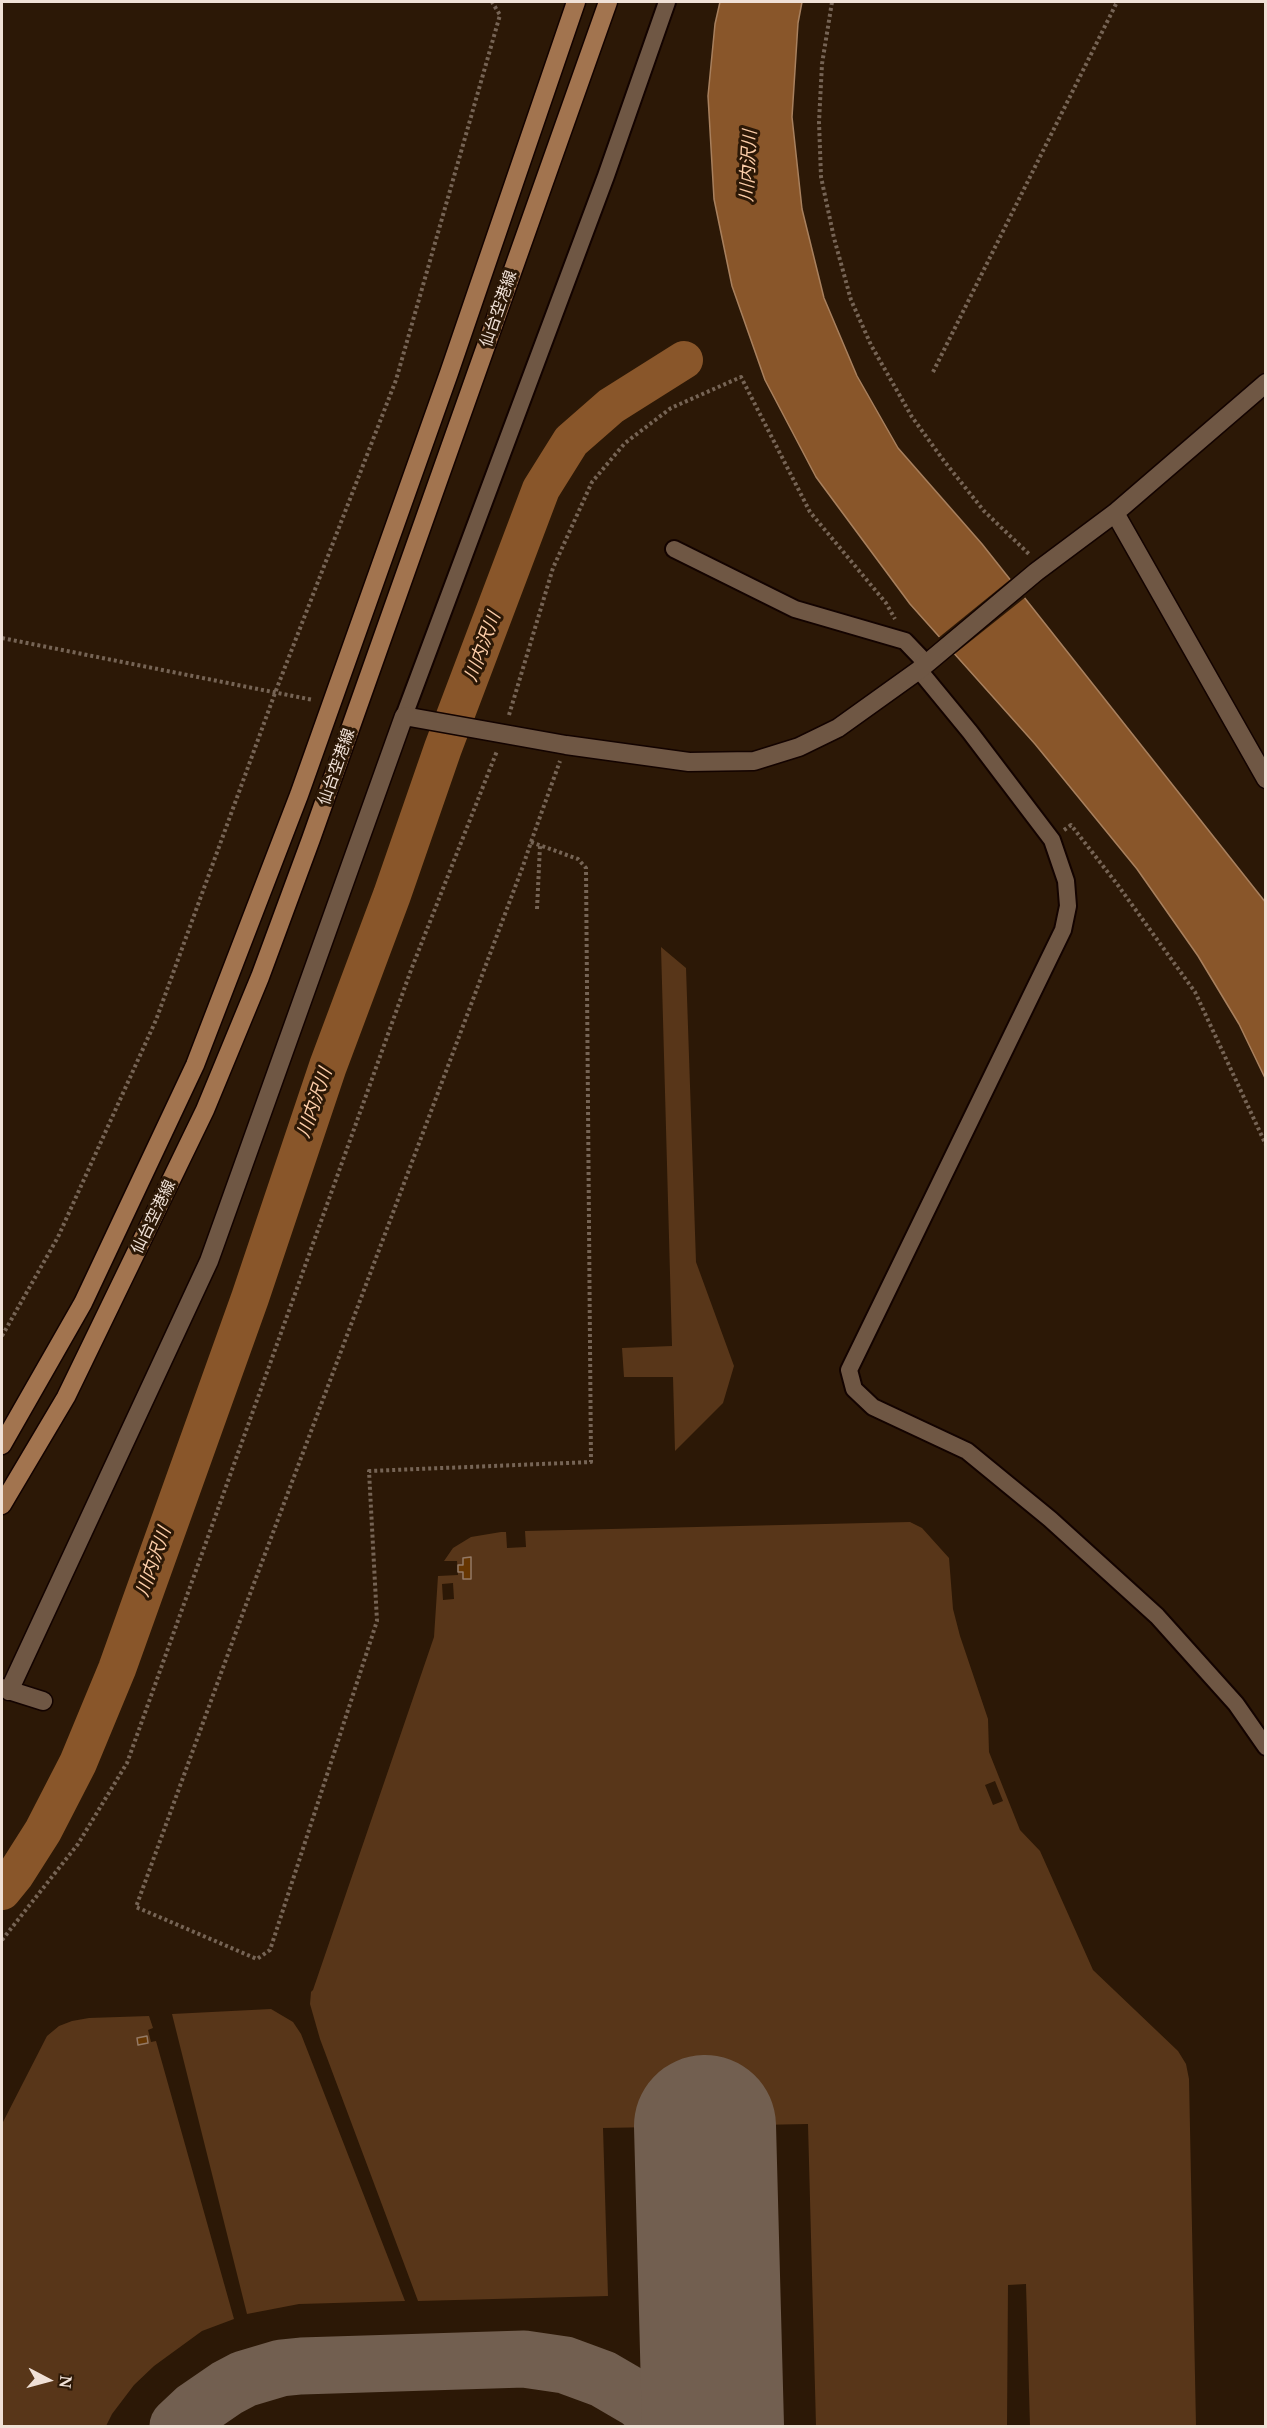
<!DOCTYPE html>
<meta charset="utf-8">
<style>
body{margin:0}
#map{position:relative;width:1267px;height:2428px;overflow:hidden;background:#2c1806;font-family:"Noto Serif",serif}
canvas{display:block}
.frame{position:absolute;inset:0;border:3px solid #f0e1d7;pointer-events:none}
.north{position:absolute;left:18px;top:2350px;width:60px;height:60px;-webkit-text-stroke:4px #2c1806;paint-order:stroke;rotate:96deg;font-size:16px;font-weight:700;line-height:24px;text-align:center;color:#f0e1d7}
.north::after{content:'';display:block;margin:auto;width:21px;height:27px;background:#f0e1d7;clip-path:polygon(50% 0,100% 100%,50% 72%,0 100%)}
</style>
<div id="map">
<canvas width="1267" height="2428"></canvas>
<div class="frame"></div>
<div class="north">N</div>
</div>
<script>
const c = document.querySelector('canvas').getContext('2d');
c.lineJoin = 'round';
function paint(path, color) { c.fillStyle = color; c.fill(path, 'evenodd'); }
const poly = rows => new Path2D(rows.map(r => 'M' + r).join(''));
function stroke(path, color, width, dash) { c.strokeStyle = color; c.lineWidth = width; c.lineCap = dash ? 'butt' : 'round'; c.setLineDash(dash || []); c.stroke(path); }
function label(font, color, halo, rows, align = 'center') {
  c.font = font + ' "Noto Serif","Noto Sans JP",serif'; c.lineWidth = 6; c.setLineDash([]); c.textBaseline = 'middle'; c.strokeStyle = halo; c.fillStyle = color; for (const [text, x, y, turn = 0] of rows) {
    c.save(); c.translate(x, y); c.rotate((+turn || 0) * Math.PI / 180); c.textAlign = isNaN(turn) ? turn : align; if (halo) c.strokeText(text, 0, 0); c.fillText(text, 0, 0); c.restore();
  }
}
paint(poly([
 [661,947,686,968,696,1262,734,1366,723,1403,675,1451,673,1377,624,1377,622,1348,672,1346],
 [910,1522,922,1528,949,1558,953,1609,960,1636,988,1719,989,1752,1020,1830,1040,1851,1093,1970,1178,2051,1186,2064,1189,2079,1196,2426,1030,2426,1026,2284,1008,2285,1007,2426,816,2426,808,2124,603,2128,608,2296,418,2301,320,2039,310,2004,311,1992,313,1990,434,1637,438,1576,458,1575,457,1561,444,1561,453,1548,471,1537,501,1532,506,1532,507,1548,526,1547,525,1531],
 [453,1583,454,1599,443,1600,442,1584],
 [995,1781,1003,1801,993,1805,985,1785],
 [271,2009,293,2022,301,2034,405,2301,299,2304,247,2314,172,2014],
 [149,2016,153,2028,148,2030,151,2042,156,2041,234,2319,202,2331,154,2366,134,2385,112,2414,106,2426,2,2426,2,2124,47,2036,59,2026,72,2021,89,2018]
]), '#583619');
const water = poly([
 [720,2,802,2,798,23,792,117,802,209,824,298,857,376,898,448,982,544,1266,903,1265,1078,1239,1024,1198,956,1137,869,1035,744,910,604,816,477,765,380,732,286,714,199,708,96,715,24,720,2]
]);
paint(water, '#89562a');
stroke(water, '#a8805e', 1.5);
paint(poly([
 [1012,578,1027,596,952,656,937,639]
]), '#2c1806');
stroke(poly([
 [2,1891,15,1875,43,1831,78,1763,117,1669,250,1298,328,1066,392,895,443,748,541,489,571,441,611,406,684,360]
]), '#89562a', 38);
stroke(poly([
 [178,2426,195,2410,227,2388,244,2379,281,2368,301,2366,524,2359,565,2365,603,2379,639,2400,670,2426]
]), '#725f50', 57);
stroke(poly([
 [705,2126,713,2426]
]), '#725f50', 142);
const building = poly([
 [471,1557,471,1579,463,1579,463,1572,458,1572,458,1565,463,1565,463,1558,471,1557],
 [147,2036,148,2043,138,2045,137,2038,147,2036]
]);
paint(building, '#663602');
stroke(building, '#937965', 1.5);
const minor = poly([
 [674,549,795,609,905,641,926,663],
 [919,670,970,732,1052,840,1066,881,1068,906,1063,930,849,1370,854,1389,873,1407,967,1451,1050,1519,1157,1616,1236,1704,1266,1747],
 [404,716,606,176,667,2]
]);
const tertiary = poly([
 [1115,513,1266,779],
 [2,1688,43,1701],
 [9,1691,209,1261,404,716,566,745,689,762,754,761,799,747,838,728,919,670,1036,572,1115,513,1266,383]
]);
const primary = poly([
 [2,1445,83,1303,195,1065,299,795,449,373,576,2],
 [2,1505,66,1397,205,1110,260,977,311,839,608,2]
]);
stroke(minor, '#130300', 20);
stroke(tertiary, '#130300', 21);
stroke(primary, '#130300', 21);
stroke(poly([
 [832,2,822,64,819,122,821,177,834,238,851,300,871,345,912,417,944,461,984,511,1030,555],
 [933,372,1117,2],
 [2,638,313,700],
 [509,715,553,568,592,482,625,443,671,408,741,377,810,512,886,603,895,619],
 [1064,830,1071,825,1117,884,1195,992,1266,1145],
 [531,842,578,859,586,868,591,1462,369,1471,377,1621,270,1950,257,1959,136,1907,244,1610,523,866,531,842,560,761],
 [537,909,540,846],
 [2,1336,58,1237,156,1020,275,693,396,380,500,15,492,2],
 [2,1940,78,1844,127,1763,411,970,497,751]
]), '#766455', 4, [3, 3]);
stroke(minor, '#6f5744', 16);
stroke(tertiary, '#6f5744', 18);
stroke(primary, '#a2744f', 18);
label('16px', '#f0e1d7', '#2c1806', [
 ["仙台空港線",499,309,-71],
 ["仙台空港線",337,767,-71],
 ["仙台空港線",154,1217,-64]
]);
label('italic 18px', '#fccda8', '#2c1806', [
 ["川内沢川",749,166,-87],
 ["川内沢川",483,647,-70],
 ["川内沢川",315,1103,-71],
 ["川内沢川",154,1562,-71]
]);
</script>
